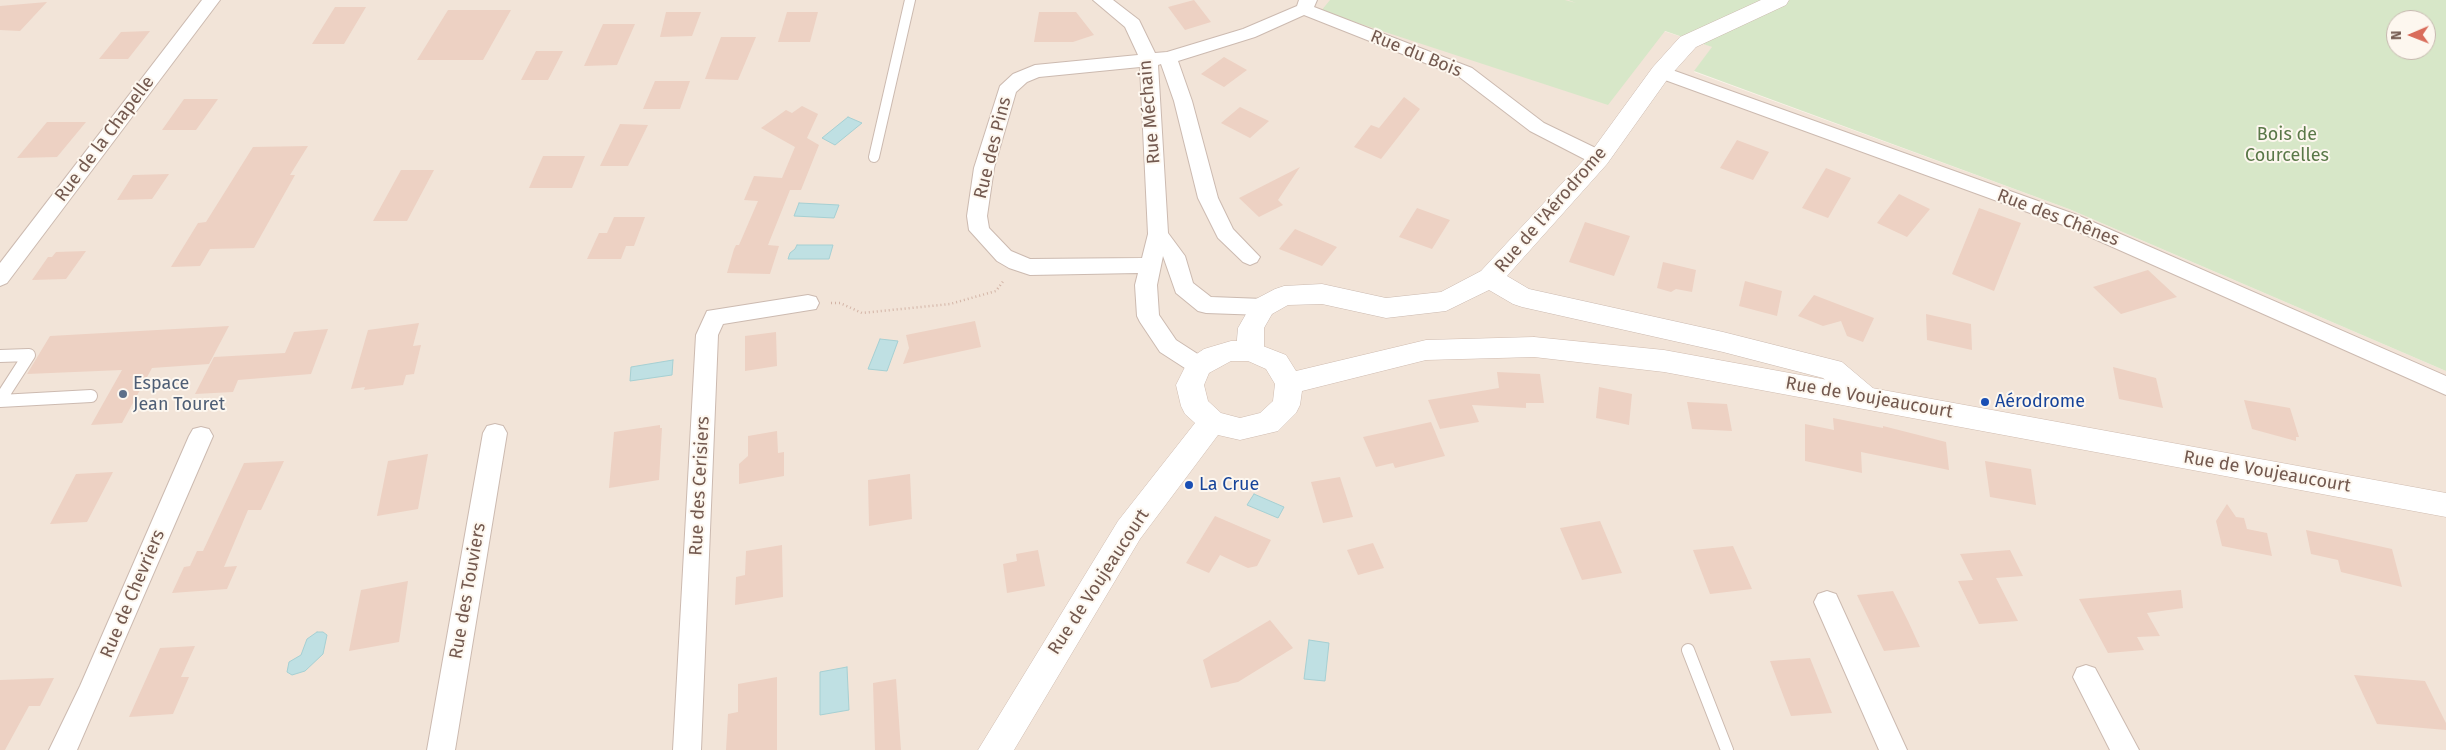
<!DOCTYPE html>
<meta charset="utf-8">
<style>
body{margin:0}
#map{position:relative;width:2446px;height:750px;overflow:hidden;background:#fbf2e9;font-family:"Fira Sans",sans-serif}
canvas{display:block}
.north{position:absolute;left:2386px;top:10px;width:50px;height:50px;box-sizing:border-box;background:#fdf7ef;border:1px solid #c6b8af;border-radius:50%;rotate:269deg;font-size:14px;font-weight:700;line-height:20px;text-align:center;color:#73594f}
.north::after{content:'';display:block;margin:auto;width:18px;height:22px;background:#d96c5a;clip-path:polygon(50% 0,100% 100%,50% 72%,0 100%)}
</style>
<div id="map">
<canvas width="2446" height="750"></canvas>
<div class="north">N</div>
</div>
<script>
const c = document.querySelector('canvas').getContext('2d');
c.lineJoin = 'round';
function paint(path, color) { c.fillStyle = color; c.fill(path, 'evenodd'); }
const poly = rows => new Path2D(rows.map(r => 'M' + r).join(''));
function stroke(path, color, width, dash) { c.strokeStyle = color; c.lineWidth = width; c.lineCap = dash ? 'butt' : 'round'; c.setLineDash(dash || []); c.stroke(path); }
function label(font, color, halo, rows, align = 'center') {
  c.font = font + ' "Fira Sans",sans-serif'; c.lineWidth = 4; c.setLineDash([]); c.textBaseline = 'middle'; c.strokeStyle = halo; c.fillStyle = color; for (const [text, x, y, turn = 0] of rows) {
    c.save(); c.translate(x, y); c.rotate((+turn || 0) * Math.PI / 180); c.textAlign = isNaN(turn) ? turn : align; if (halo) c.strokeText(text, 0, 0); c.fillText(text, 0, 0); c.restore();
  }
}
paint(poly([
 [0,0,1568,0,1713,47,1694,72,2069,209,2446,371,2446,750,0,750]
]), '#f2e4d8');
paint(poly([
 [1330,0,1565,0,1576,3,1568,0,2446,0,2446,371,2069,209,1694,71,1712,47,1665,31,1608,105,1321,11],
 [2396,20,2426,20,2426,50,2396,50]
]), '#d7e7c8');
const water = poly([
 [848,117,862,123,835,145,822,138,848,117],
 [799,203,839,205,834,218,794,216,799,203],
 [797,245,833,245,829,259,788,259,790,253,795,249,797,245],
 [880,339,898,341,887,371,868,369,880,339],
 [673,360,672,375,630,381,631,367,673,360],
 [1254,494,1284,507,1278,518,1247,505,1254,494],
 [317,632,323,632,327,635,323,654,305,671,292,675,287,672,289,662,301,655,307,639,317,632],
 [1309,640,1329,643,1325,681,1304,679,1309,640],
 [847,667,849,710,820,715,820,672,847,667]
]);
paint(water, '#bfe0e3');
stroke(water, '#a6d0d3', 1);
paint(poly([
 [1194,0,1211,22,1185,30,1168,7],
 [47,2,20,31,0,30,0,6],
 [335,7,366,7,344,44,312,44],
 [448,10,511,10,483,60,417,60],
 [666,12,701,12,692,36,660,37],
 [787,12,818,12,810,42,778,42],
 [1039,12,1076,12,1094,35,1073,42,1034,42],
 [603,24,635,24,617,65,584,66],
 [150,31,128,59,99,59,121,32],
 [721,37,756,37,738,80,705,79],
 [536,51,563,51,548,80,521,80],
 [1224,57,1247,70,1224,87,1201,74],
 [655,81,690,81,680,109,643,109],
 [1404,97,1420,109,1381,159,1354,147,1371,125,1379,128],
 [184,99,218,99,196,130,162,130],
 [802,106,818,114,807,138,819,145,801,190,790,190,768,245,779,246,770,274,727,273,734,249,736,245,739,245,758,201,744,200,754,176,782,178,795,147,761,128,786,110,792,113],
 [1240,107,1269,121,1250,138,1221,123],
 [47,122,86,122,57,157,17,158],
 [620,124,648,125,628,166,600,166],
 [1737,140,1769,152,1753,180,1720,168],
 [308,146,290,175,295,175,254,248,210,249,200,266,171,267,198,223,206,222,253,147],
 [543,156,585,156,572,188,529,188],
 [1300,167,1278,200,1283,205,1259,217,1239,198],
 [1826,168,1851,178,1828,218,1802,208],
 [401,170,434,170,407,221,373,221],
 [169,174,152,199,117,200,133,175],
 [1899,194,1930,209,1907,237,1877,223],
 [1417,208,1450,220,1432,249,1399,237],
 [1979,208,2021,223,1994,291,1952,274],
 [614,217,645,217,634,246,626,246,621,259,587,259,599,233,607,233],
 [1585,222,1630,236,1614,276,1569,262],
 [1295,229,1337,247,1322,266,1279,249],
 [86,251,66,279,32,280,48,257,52,257,56,252],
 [1663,262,1696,270,1692,292,1676,289,1671,292,1657,288],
 [2148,270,2177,297,2121,314,2093,287],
 [1745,281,1782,291,1777,316,1739,306],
 [1814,295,1874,318,1863,342,1847,336,1841,321,1823,326,1798,316],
 [1926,314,1971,324,1972,350,1927,340],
 [975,321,981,347,903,364,909,348,906,335],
 [419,323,413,346,421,345,414,374,406,375,403,385,364,390,365,387,351,389,368,330],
 [229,326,209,364,152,368,122,423,91,425,122,370,27,374,50,336],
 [328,329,311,374,238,380,233,392,195,394,214,357,285,353,294,332],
 [776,332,777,366,745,371,745,336],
 [2113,367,2156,378,2163,408,2119,399],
 [1497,372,1540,374,1544,403,1526,403,1526,408,1472,405,1479,422,1440,429,1428,400,1499,388],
 [1599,387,1632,394,1629,425,1596,418],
 [2244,400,2290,408,2299,437,2296,437,2296,441,2252,429],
 [1687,402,1727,404,1732,431,1692,429],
 [1833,418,1883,428,1883,426,1946,442,1949,470,1861,452,1862,473,1805,461,1805,424,1834,430],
 [1431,422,1445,456,1395,468,1393,463,1376,467,1363,437],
 [660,425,660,428,662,428,659,480,609,488,614,432],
 [777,431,778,453,784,452,784,476,739,484,739,464,748,456,748,436],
 [428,454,418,509,377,516,388,461],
 [284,461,261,510,248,510,224,567,237,566,227,589,172,593,184,567,190,566,197,551,203,551,244,463],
 [1985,461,2031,469,2036,505,1990,497],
 [113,472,87,522,50,524,76,474],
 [910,474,912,519,869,526,868,480],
 [1340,477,1353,517,1323,523,1311,482],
 [2227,504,2236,517,2244,518,2247,529,2267,533,2272,556,2222,546,2216,521],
 [1215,516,1271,540,1257,566,1248,568,1220,555,1209,573,1186,563],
 [1600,521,1622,573,1582,580,1560,528],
 [2306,530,2392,549,2402,587,2341,572,2338,560,2311,554],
 [1373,543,1384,568,1358,575,1347,550],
 [782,545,783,597,735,605,736,577,745,575,746,551],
 [1733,546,1752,589,1710,594,1693,550],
 [1038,550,1045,586,1007,593,1003,564,1017,561,1016,554],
 [2010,550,2023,576,1996,578,2018,621,1979,624,1958,581,1973,580,1960,554],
 [408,581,399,642,349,651,361,590],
 [2181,590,2183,608,2147,613,2160,636,2137,637,2144,650,2108,653,2079,599],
 [1893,591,1908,621,1920,647,1884,651,1857,595],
 [1270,620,1293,648,1238,682,1211,688,1203,660],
 [195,646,181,677,189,677,173,714,129,717,160,648],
 [1810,658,1832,713,1791,716,1770,661],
 [2354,675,2425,681,2446,723,2446,730,2377,724],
 [777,677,777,750,726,750,728,714,738,712,738,684],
 [54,678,40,706,29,706,5,750,0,750,0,680],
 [896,679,901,750,875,750,873,683]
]), '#edd1c3');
const serviceFar1 = poly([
 [874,157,910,0]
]);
const service = poly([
 [0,356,29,355,0,400],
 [0,401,91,396],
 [1688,650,1727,750]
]);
const minor = poly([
 [202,0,220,0,7,283,0,286,0,263,202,0],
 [1093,0,1113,0,1139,20,1155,53,1167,52,1243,29,1297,6,1299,0,1317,0,1314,7,1472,68,1544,123,1606,153,1609,158,1606,163,1599,165,1592,163,1530,131,1458,76,1304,15,1255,37,1178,61,1192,101,1218,198,1233,229,1260,257,1257,262,1250,265,1243,262,1218,238,1198,198,1174,101,1161,64,1158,65,1168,233,1185,256,1193,283,1211,297,1263,299,1271,301,1274,307,1271,313,1263,315,1206,313,1198,311,1176,293,1163,256,1157,285,1159,315,1176,340,1207,360,1210,366,1207,372,1199,375,1191,372,1160,352,1140,322,1137,316,1135,285,1138,273,1030,275,1009,268,997,261,969,230,967,216,974,168,1000,86,1013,74,1035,65,1138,55,1125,27,1093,0],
 [1140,67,1148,234,1142,258,1030,259,1011,251,989,228,987,216,994,168,1016,92,1027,82,1039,77,1140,67],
 [1661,66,2077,215,2446,376,2446,395,2063,225,1654,76,1652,72,1654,68,1661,66],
 [808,295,816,297,819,303,816,309,723,324,718,335,701,750,673,750,696,335,707,311,808,295],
 [495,424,503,426,507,433,455,750,427,750,483,433,487,426,495,424],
 [201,427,209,429,213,436,77,750,49,750,80,686,189,436,193,429,201,427],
 [1827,591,1836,594,1907,750,1879,750,1814,602,1818,594,1827,591],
 [2086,665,2095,668,2139,750,2110,750,2073,677,2077,668,2086,665]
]);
const tertiary = poly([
 [1761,0,1789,0,1786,5,1696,47,1669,77,1607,164,1507,276,1529,289,1723,332,1842,362,1874,389,1878,397,1874,405,1864,408,1854,405,1823,378,1723,352,1522,307,1513,304,1489,290,1446,311,1386,318,1322,304,1288,305,1272,314,1264,328,1264,351,1260,358,1250,361,1240,358,1236,351,1238,328,1254,300,1275,289,1284,286,1322,284,1386,298,1441,292,1481,271,1591,152,1653,67,1680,37,1761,0]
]);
const secondary = poly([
 [1534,337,1664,350,2446,493,2446,517,1664,372,1534,357,1426,360,1302,391,1300,405,1296,413,1278,431,1240,440,1218,435,1140,539,1014,750,978,750,1118,521,1195,423,1185,414,1181,406,1176,385,1189,359,1204,349,1214,346,1231,341,1250,341,1286,355,1296,371,1426,340,1534,337],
 [1231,361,1248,361,1266,369,1275,384,1273,401,1260,413,1240,418,1221,413,1208,401,1204,385,1209,373,1231,361]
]);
stroke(serviceFar1, '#ccbab0', 12);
stroke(service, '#ccbab0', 14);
stroke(minor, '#ccbab0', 2);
stroke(tertiary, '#ccbab0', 1);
stroke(secondary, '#d0bcb0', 1);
stroke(poly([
 [831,303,840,303,862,313,950,304,996,291,1004,280]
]), '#d3b4a6', 2.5, [1, 3]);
stroke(serviceFar1, '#fff', 10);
stroke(service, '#fff', 12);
paint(minor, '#fff');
paint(tertiary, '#fff');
paint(secondary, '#fff');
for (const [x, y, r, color] of [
 [123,394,5,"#5c6f8a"],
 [1985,402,5,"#1a4fb4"],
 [1189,485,5,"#1a4fb4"]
]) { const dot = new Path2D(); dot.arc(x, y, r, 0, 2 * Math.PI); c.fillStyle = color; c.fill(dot); stroke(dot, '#fdf7ef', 2); }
label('18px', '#73594f', '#fdf7ef', [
 ["Rue du Bois",1416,54,22],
 ["Rue Méchain",1150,112,-95],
 ["Rue de la Chapelle",105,139,-53],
 ["Rue des Pins",993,148,-76],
 ["Rue de l'Aérodrome",1551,210,-49],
 ["Rue des Chênes",2058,218,21],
 ["Rue de Voujeaucourt",1869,398,10],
 ["Rue de Voujeaucourt",2267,472,10],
 ["Rue des Cerisiers",700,486,-87],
 ["Rue de Voujeaucourt",1099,582,-57],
 ["Rue des Touviers",468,591,-80],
 ["Rue de Chevriers",133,594,-67]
]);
label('18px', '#5a7848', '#fdf7ef', [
 ["Bois de",2287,135],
 ["Courcelles",2287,156]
]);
label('18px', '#4e5e75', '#fdf7ef', [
 ["Espace",133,384],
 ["Jean Touret",133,405]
], 'left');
label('18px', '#164399', '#fdf7ef', [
 ["Aérodrome",1995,402],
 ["La Crue",1199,485]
], 'left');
</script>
